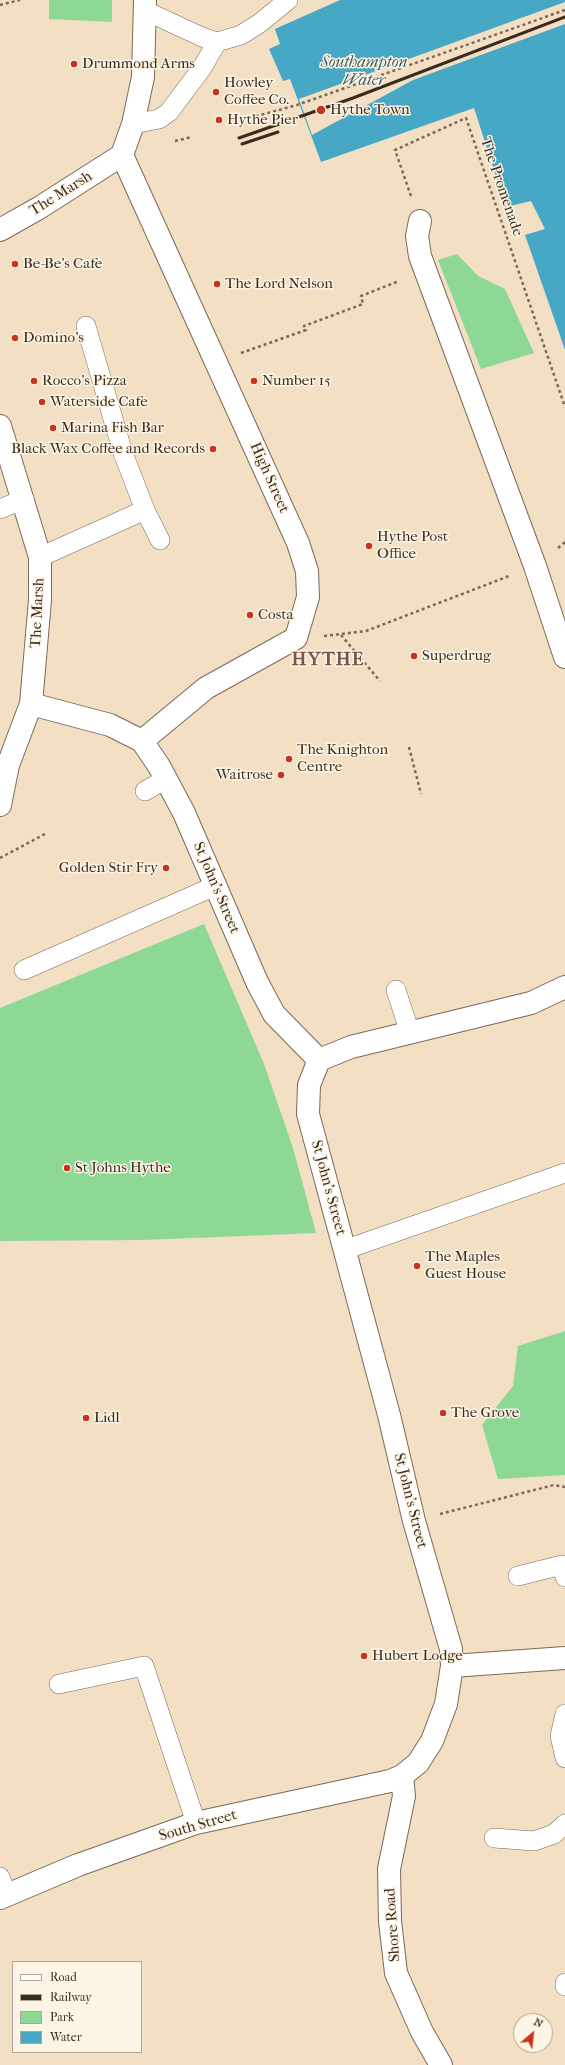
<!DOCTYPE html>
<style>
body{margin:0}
#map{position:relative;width:565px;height:2065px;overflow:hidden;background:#f3dfc3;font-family:"IM FELL French Canon",serif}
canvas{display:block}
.legend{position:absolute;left:12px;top:1961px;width:130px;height:92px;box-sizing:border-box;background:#fcf5e5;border:1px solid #afa495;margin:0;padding:5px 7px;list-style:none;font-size:12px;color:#3b2a1e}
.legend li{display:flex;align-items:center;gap:8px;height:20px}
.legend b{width:20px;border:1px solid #afa495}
.north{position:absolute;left:513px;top:2013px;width:40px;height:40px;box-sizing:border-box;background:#fcf5e5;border:1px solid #afa495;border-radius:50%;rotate:28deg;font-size:11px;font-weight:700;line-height:16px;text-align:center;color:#3b2a1e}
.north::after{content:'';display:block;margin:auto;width:14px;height:18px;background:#c8321e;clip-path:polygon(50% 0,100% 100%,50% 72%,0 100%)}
</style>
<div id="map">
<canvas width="565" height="2065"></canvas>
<ul class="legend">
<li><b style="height:5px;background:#fff"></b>Road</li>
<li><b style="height:5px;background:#3b2a1e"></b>Railway</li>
<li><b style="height:11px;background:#8dd895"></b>Park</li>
<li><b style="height:11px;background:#47a8c6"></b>Water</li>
</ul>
<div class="north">N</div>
</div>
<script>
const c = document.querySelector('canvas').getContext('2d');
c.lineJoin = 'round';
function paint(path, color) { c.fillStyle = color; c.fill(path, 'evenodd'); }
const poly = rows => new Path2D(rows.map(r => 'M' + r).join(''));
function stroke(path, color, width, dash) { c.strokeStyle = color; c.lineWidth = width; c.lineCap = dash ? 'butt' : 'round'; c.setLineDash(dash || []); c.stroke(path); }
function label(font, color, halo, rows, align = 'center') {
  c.font = font + ' "IM FELL French Canon",serif'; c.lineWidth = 3; c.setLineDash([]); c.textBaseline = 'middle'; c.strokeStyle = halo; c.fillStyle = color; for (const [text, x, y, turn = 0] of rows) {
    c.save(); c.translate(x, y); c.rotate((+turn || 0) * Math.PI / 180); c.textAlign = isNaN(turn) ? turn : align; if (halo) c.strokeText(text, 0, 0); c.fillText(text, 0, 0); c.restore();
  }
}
paint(poly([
 [49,0,112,0,112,22,49,19],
 [457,254,478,276,505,289,534,353,481,369,438,260],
 [204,924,264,1064,293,1148,316,1233,143,1240,0,1241,0,1008],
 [565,1331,565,1475,498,1479,482,1425,513,1386,518,1346]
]), '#8dd895');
paint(poly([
 [340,0,565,0,565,350,525,235,545,229,531,201,506,207,474,108,321,162,290,79,283,81,269,49,280,44,275,29]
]), '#47a8c6');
paint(poly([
 [565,2,565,24,413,80,312,135,299,99]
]), '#f3dfc3');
const service = poly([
 [146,11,202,37,217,42,241,35,260,23,288,0],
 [133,124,159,119,169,112,202,68,217,42],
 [86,326,123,453,145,510,160,540],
 [0,509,24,499],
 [40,557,145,510],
 [145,791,166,779],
 [24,970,215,886],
 [396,990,410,1033],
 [344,1250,565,1173],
 [518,1576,562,1565,565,1577],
 [59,1684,144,1666,196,1823],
 [565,1714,560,1736,565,1758],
 [494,1838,534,1841,554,1834,565,1824],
 [0,1877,7,1895],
 [565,1983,565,1986]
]);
const pedestrian = poly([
 [122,155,298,543,307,571,308,597,296,638,206,688,142,741]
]);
const minor = poly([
 [420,221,417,236,420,256,535,566,565,657],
 [319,1060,351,1047,531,1003,565,987],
 [452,1666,565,1658]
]);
const tertiary = poly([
 [0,230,39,208,122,155,133,124,143,77,145,0],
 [0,426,40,557,40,600,31,704,8,765,0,805],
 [402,1776,404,1796,389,1869,390,1921,396,1973,422,2032,441,2065],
 [0,1898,78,1865,196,1823,390,1781,402,1776,418,1763,432,1741,446,1704,452,1666,451,1649,414,1521,389,1415,308,1114,309,1085,319,1060,274,1014,257,982,184,813,159,766,142,741,110,725,31,704]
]);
stroke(service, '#7b6958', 20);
stroke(pedestrian, '#7b6958', 24);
stroke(minor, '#7b6958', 24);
stroke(tertiary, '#7b6958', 24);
stroke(poly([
 [0,5,20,0],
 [250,118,297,105,565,10],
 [175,141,192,137],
 [411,196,395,150,466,118,565,407],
 [241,353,306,330,304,326,363,304,361,296,399,281],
 [558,548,565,542],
 [341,635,380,681],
 [324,636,366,631,509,576],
 [409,747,421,794],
 [0,858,45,834],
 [440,1514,554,1485,565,1487]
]), '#7b6958', 2.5, [3, 3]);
stroke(service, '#fff', 19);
stroke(pedestrian, '#fff', 22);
stroke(minor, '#fff', 22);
stroke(tertiary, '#fff', 22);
stroke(poly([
 [239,138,353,98,565,17],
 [242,144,278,132]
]), '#3b2a1e', 3);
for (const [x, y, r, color] of [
 [74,64,4,"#c8321e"],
 [216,92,4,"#c8321e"],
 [321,110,5,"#c8321e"],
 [219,120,4,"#c8321e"],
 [15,264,4,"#c8321e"],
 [217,284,4,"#c8321e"],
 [15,338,4,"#c8321e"],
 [34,381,4,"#c8321e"],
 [254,381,4,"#c8321e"],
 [42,402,4,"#c8321e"],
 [53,428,4,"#c8321e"],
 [213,449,4,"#c8321e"],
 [369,546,4,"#c8321e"],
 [250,615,4,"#c8321e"],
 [414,656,4,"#c8321e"],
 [289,759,4,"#c8321e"],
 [281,775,4,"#c8321e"],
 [166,868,4,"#c8321e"],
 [67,1168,4,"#c8321e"],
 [417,1266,4,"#c8321e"],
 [443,1413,4,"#c8321e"],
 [86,1418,4,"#c8321e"],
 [364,1656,4,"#c8321e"]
]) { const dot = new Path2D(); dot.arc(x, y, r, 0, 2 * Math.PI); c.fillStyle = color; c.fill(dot); stroke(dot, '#fcf5e5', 1.5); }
label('15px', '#3b2a1e', '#fcf5e5', [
 ["Drummond Arms",82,64],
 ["Howley",224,83],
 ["Coffee Co.",224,100],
 ["Hythe Town",330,110],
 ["Hythe Pier",227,120],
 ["Be-Be's Cafe",23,264],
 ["The Lord Nelson",225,284],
 ["Domino's",23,338],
 ["Rocco's Pizza",42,381],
 ["Number 15",262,381],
 ["Waterside Cafe",50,402],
 ["Marina Fish Bar",61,428],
 ["Black Wax Coffee and Records",205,449,"right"],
 ["Hythe Post",377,537],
 ["Office",377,554],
 ["Costa",258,615],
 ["Superdrug",422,656],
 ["The Knighton",297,750],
 ["Centre",297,767],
 ["Waitrose",273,775,"right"],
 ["Golden Stir Fry",158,868,"right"],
 ["St Johns Hythe",75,1168],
 ["The Maples",425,1257],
 ["Guest House",425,1274],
 ["The Grove",451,1413],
 ["Lidl",94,1418],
 ["Hubert Lodge",372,1656]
], 'left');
label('15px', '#3b2a1e', '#fcf5e5', [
 ["The Promenade",501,187,71],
 ["The Marsh",61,194,-32],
 ["High Street",269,478,66],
 ["The Marsh",38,613,-87],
 ["St John's Street",216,888,67],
 ["St John's Street",328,1188,75],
 ["St John's Street",410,1501,76],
 ["South Street",198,1826,-16],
 ["Shore Road",393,1925,-94]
]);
label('italic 16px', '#405c61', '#fcf5e5', [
 ["Southampton",364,63],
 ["Water",364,81]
]);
c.letterSpacing = '1px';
label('bold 19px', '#7c534b', '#fcf5e5', [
 ["HYTHE",328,660]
]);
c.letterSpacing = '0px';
</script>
